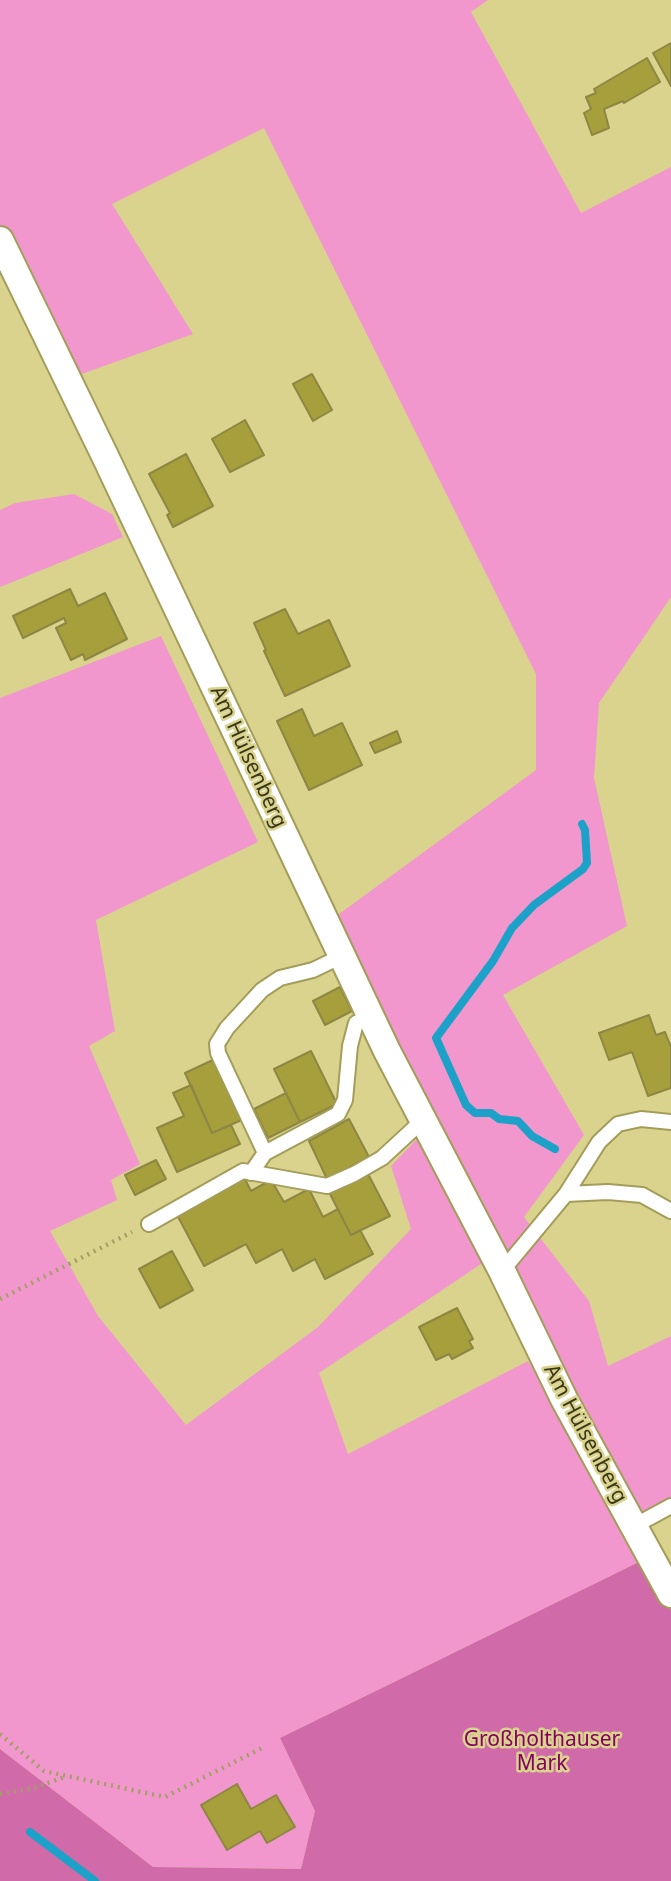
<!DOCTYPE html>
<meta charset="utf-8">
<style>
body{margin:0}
canvas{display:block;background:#d9d38d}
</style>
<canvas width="671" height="1881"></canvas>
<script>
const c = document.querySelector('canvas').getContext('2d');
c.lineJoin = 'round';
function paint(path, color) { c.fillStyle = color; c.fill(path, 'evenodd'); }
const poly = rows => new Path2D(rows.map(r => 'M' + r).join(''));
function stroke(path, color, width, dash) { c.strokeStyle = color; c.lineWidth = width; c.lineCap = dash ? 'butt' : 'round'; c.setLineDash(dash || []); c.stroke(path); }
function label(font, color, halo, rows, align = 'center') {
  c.font = font + ' "Noto Sans",sans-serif'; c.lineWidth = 5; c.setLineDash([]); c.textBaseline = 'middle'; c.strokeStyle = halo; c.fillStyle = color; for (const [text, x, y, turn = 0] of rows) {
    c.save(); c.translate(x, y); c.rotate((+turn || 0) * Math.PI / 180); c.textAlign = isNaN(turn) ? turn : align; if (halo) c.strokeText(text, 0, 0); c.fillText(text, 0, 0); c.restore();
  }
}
paint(poly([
 [0,0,488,0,471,12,581,213,671,167,671,597,599,703,594,778,627,926,503,995,584,1135,524,1217,589,1301,608,1366,671,1336,671,1500,642,1515,570,1385,481,1264,319,1373,348,1454,528,1361,645,1559,280,1738,315,1811,301,1869,153,1867,0,1749,0,698,161,636,258,842,96,920,115,1031,89,1046,140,1164,111,1180,117,1200,50,1231,98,1316,186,1425,318,1327,411,1229,391,1166,434,1121,335,917,536,770,536,674,264,128,112,204,193,334,79,375,0,227],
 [74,494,112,514,123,537,0,587,0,510,15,503]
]), '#f197cd');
paint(poly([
 [645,1559,671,1610,671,1881,0,1881,0,1749,153,1867,301,1869,315,1811,280,1738]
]), '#d06aa9');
stroke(poly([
 [555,1149,532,1136,518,1121,499,1119,491,1113,475,1113,466,1105,436,1038,493,961,512,928,534,905,583,869,587,863,585,830,582,824],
 [30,1832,95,1881]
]), '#1ca2c8', 8);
const building = poly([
 [671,43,671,86,653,53,671,43],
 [647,58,660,82,624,103,623,101,604,109,609,128,592,135,584,113,591,109,586,97,596,93,594,89,647,58],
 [312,374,332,410,313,421,293,384,312,374],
 [245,420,264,455,230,472,212,439,245,420],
 [186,454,213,506,173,527,167,515,170,513,149,474,186,454],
 [70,589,78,606,105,593,127,639,85,660,83,654,71,660,56,628,66,623,64,618,23,638,13,616,70,589],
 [285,609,298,634,329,620,350,666,285,696,264,651,266,650,254,623,285,609],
 [302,709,314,736,342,723,362,765,309,790,277,721,302,709],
 [397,731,401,742,375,753,370,743,397,731],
 [340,987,352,1011,325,1025,313,1001,340,987],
 [649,1015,656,1035,665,1032,671,1047,671,1088,648,1096,632,1052,609,1060,599,1033,649,1015],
 [311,1051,337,1104,300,1122,274,1069,311,1051],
 [217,1058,244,1119,212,1133,185,1073,217,1058],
 [191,1085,212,1133,231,1125,240,1144,177,1172,157,1128,184,1116,173,1093,191,1085],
 [286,1093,300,1122,268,1138,254,1109,286,1093],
 [349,1119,369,1157,327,1179,309,1141,349,1119],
 [156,1160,166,1179,135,1195,125,1175,156,1160],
 [367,1172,390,1216,351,1235,329,1192,367,1172],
 [243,1175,251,1191,271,1180,284,1202,309,1189,323,1217,338,1209,351,1235,360,1230,373,1254,325,1279,315,1259,293,1271,282,1249,256,1263,246,1244,204,1266,175,1211,243,1175],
 [172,1251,193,1290,160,1308,139,1269,172,1251],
 [457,1308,473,1339,469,1341,473,1348,452,1359,449,1354,436,1360,419,1327,457,1308],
 [237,1784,251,1809,276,1795,295,1827,267,1843,260,1831,227,1850,201,1805,237,1784]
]);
paint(building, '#a79e3c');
stroke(building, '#8e8744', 2);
const service = poly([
 [265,1153,218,1053,217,1044,227,1028,262,990,280,978,313,970,342,956],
 [251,1173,265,1153,338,1114,345,1100,350,1046,356,1023,370,1016],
 [566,1194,599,1142,618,1124,641,1119,671,1122],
 [149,1224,243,1171,327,1186,354,1174,382,1158,422,1121],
 [502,1271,566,1194,608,1192,642,1195,671,1211],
 [634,1526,671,1506]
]);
const minor = poly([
 [0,240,105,456,387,1051,502,1271,564,1399,671,1594]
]);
stroke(service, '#a39d59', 18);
stroke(minor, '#a39d59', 30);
stroke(poly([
 [0,1299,132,1232],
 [0,1734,44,1771,165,1797,264,1747],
 [0,1794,34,1788,67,1776]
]), '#a39e66', 4.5, [2, 5]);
stroke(service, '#fff', 14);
stroke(minor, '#fff', 26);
label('21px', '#3a371a', '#d9d38d', [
 ["Am Hülsenberg",248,757,65],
 ["Am Hülsenberg",585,1434,62]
]);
label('21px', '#870063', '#d9d38d', [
 ["Großholthauser",542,1740],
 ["Mark",542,1764]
]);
</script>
